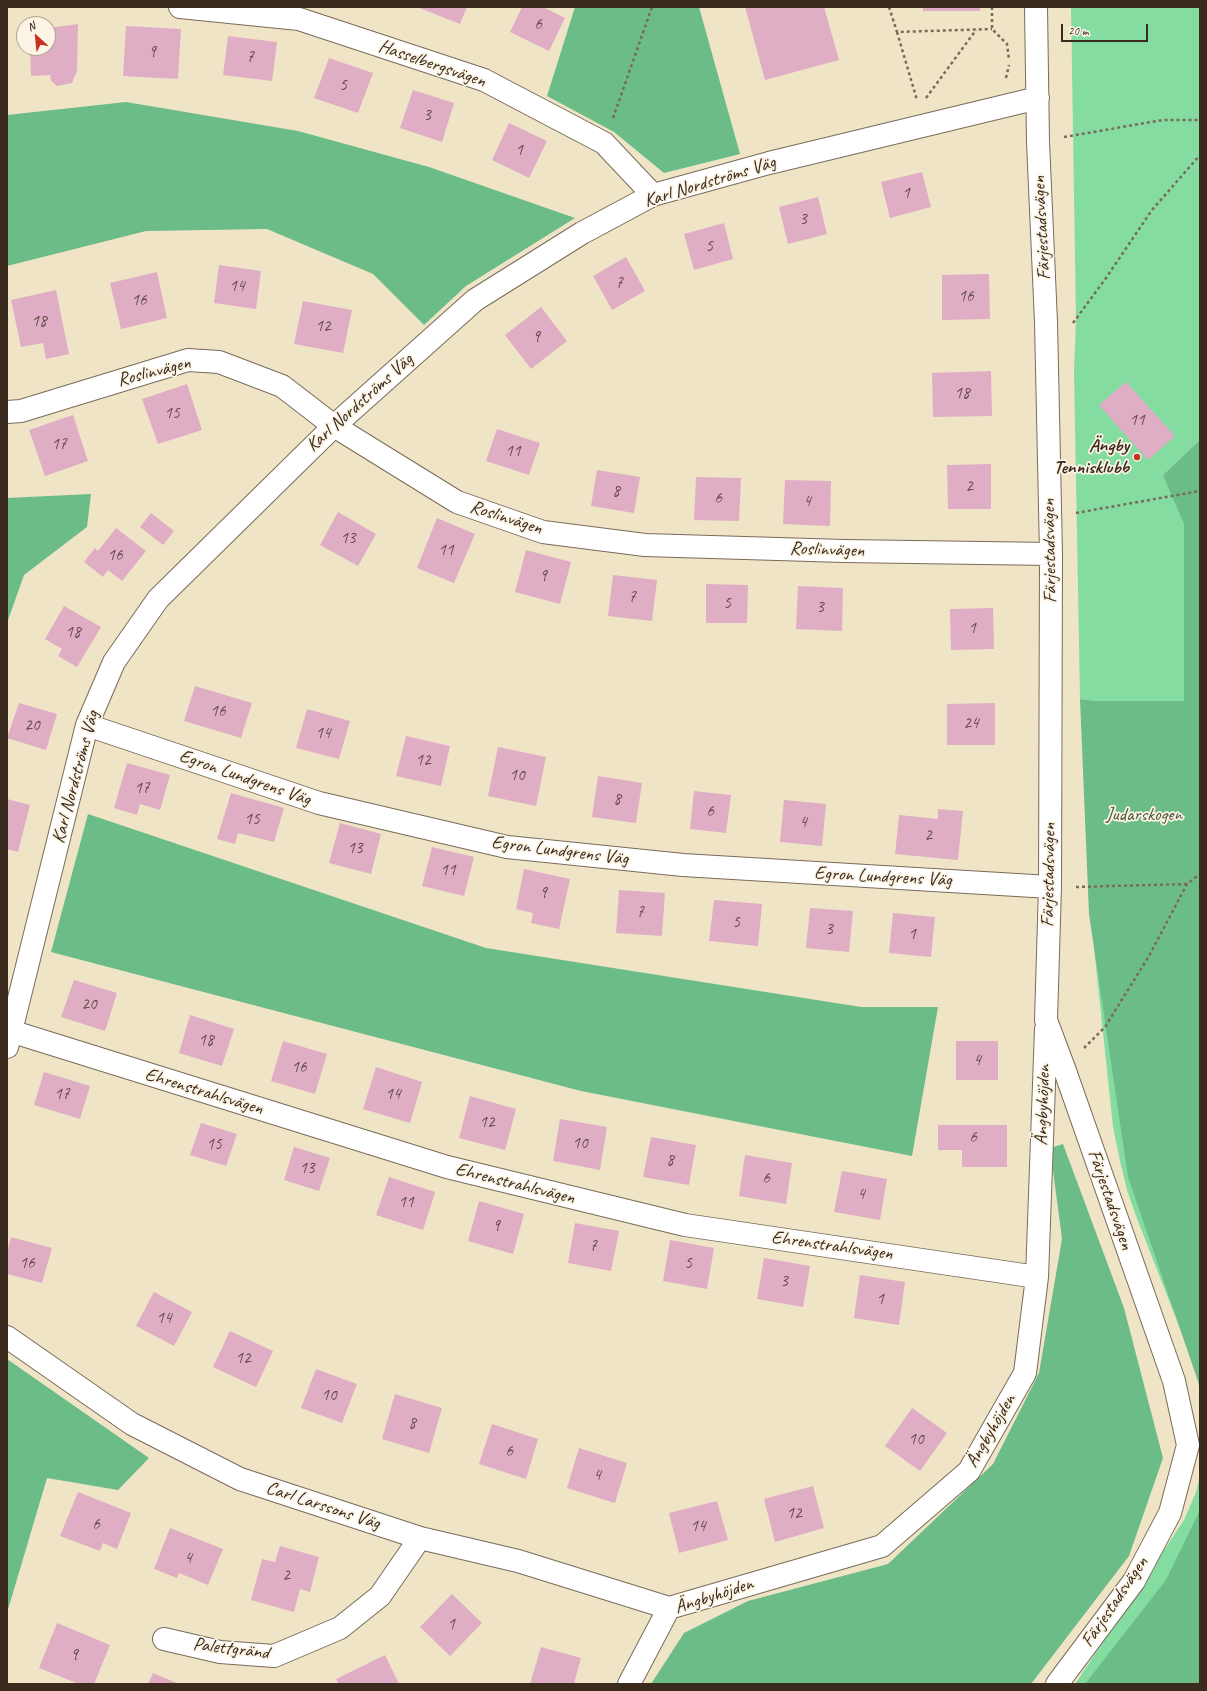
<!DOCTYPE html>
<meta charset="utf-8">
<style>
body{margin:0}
#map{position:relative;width:1207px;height:1691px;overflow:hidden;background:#f0e4c6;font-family:Caveat,sans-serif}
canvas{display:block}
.frame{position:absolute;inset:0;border:8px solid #3b2a1e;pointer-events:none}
.north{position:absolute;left:16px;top:16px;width:40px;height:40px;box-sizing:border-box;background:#fcf5e5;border:1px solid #afa495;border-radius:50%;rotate:333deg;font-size:11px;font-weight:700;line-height:16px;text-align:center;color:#3b2a1e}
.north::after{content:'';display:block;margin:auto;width:14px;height:18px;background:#c8321e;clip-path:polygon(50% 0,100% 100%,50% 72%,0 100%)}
.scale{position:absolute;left:1061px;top:24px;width:87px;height:18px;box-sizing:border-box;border:2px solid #3b2a1e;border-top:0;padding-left:5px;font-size:12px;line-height:14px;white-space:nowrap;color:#3b2a1e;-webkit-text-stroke:3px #fcf5e5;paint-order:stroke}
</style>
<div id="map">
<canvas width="1207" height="1691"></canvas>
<div class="frame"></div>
<div class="north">N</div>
<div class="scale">20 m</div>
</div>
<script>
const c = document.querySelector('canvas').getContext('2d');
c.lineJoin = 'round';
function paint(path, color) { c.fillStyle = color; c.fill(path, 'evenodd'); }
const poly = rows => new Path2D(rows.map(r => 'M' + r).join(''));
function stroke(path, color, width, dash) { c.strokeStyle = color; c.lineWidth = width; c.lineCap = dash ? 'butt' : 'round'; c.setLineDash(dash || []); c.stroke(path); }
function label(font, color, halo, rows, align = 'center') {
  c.font = font + ' Caveat,sans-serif'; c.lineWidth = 3.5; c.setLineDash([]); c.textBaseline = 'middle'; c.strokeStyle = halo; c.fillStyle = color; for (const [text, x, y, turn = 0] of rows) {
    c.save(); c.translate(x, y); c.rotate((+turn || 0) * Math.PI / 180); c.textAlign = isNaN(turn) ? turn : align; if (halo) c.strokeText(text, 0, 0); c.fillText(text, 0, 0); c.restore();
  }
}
paint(poly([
 [1071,7,1200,7,1200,440,1163,475,1200,507,1200,1392,1195,1367,1136,1216,1127,1190,1120,1161,1113,1127,1095,957,1088,871,1181,701,1095,701,1080,699,1074,371,1076,320,1075,257],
 [1200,1476,1200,1684,1075,1684,1184,1520,1196,1492]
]), '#84dca1');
paint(poly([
 [575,7,699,7,740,154,664,173,614,132,547,96],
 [126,102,298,131,429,167,575,218,466,286,424,325,373,274,267,229,146,231,7,266,7,115],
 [1200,440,1200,1387,1128,1177,1089,914,1080,699,1095,701,1184,701,1184,524,1163,475],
 [91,494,87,527,24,575,7,623,7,498],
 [88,814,486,948,861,1007,938,1007,912,1156,581,1091,51,952],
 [1063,1144,1124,1308,1163,1458,1129,1556,1031,1684,651,1684,684,1633,748,1601,888,1564,993,1464,1039,1373,1062,1239,1050,1148],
 [7,1359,149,1458,118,1490,47,1478,7,1613],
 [1200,1510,1200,1684,1085,1684,1166,1580]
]), '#6bbc87');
paint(poly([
 [417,7,467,7,460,24],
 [522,7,543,7,565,18,549,51,510,32],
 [745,7,824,7,839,60,765,80],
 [923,7,980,7,980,11,923,11],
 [78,24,77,71,72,83,57,86,51,81,50,75,31,76,30,48,48,48,48,28],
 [126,26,181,29,178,79,123,76],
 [228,36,277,42,272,81,223,75],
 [329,58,373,73,358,113,314,98],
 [413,90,454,103,442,142,400,128],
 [509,123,547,141,529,178,492,160],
 [922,172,931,207,890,218,881,182],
 [818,197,827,234,788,244,779,207],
 [724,223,733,259,694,270,684,234],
 [626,257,645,291,612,310,593,276],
 [219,265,261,271,256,309,214,303],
 [157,272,167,318,121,329,110,283],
 [989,274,990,319,942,320,942,275],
 [56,290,69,354,46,359,43,343,21,347,11,300],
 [303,301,352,310,343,353,294,344],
 [541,307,567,341,531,369,505,335],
 [991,371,992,416,933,417,932,373],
 [1126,382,1175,436,1148,460,1099,405],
 [187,384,202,430,158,444,142,399],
 [73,415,88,461,45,476,29,430],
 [497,429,540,443,529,475,486,461],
 [991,464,991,509,948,509,947,465],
 [597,470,640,477,634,513,591,506],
 [696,477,741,478,739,521,694,520],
 [785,480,831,481,830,526,783,524],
 [338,512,376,534,358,566,320,545],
 [151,513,174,531,163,545,140,527],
 [437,518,475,534,454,583,417,568],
 [116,528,146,551,122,581,108,570,103,577,84,562,95,548,98,551],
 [526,550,571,562,560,604,515,592],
 [613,575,657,580,652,621,608,616],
 [706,584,748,585,747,623,706,623],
 [798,586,843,588,842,631,796,629],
 [64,606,101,627,77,667,58,656,62,649,45,639],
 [993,608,994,649,951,650,950,609],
 [195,686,252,703,241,738,184,721],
 [19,703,57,714,46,750,7,738],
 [995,703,995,745,947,745,947,704],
 [307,709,350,721,339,759,296,748],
 [406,736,450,746,441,786,396,776],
 [498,747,546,757,536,806,488,796],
 [127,763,170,775,160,810,140,804,137,815,114,808],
 [598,776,642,783,636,823,592,817],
 [694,791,731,795,726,833,690,829],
 [231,793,284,808,274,842,238,833,235,844,217,839],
 [7,799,30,805,18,852,7,849],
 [784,800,826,804,822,846,780,842],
 [938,809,963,811,958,860,895,854,899,815,938,819],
 [340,823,381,834,371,874,329,863],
 [432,847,474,857,464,896,422,886],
 [524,869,570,879,559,929,531,923,533,913,516,909],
 [619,890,665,893,662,936,616,933],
 [714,900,762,904,758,946,709,941],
 [810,908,853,911,849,952,806,948],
 [893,913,935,917,931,957,889,953],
 [74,980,117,993,105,1031,61,1017],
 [190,1015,234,1029,222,1066,179,1053],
 [283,1041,327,1054,315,1094,271,1081],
 [956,1041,998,1041,998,1080,956,1080],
 [376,1067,422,1082,410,1123,363,1109],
 [44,1072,90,1086,80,1119,34,1105],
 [470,1096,516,1109,505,1150,459,1138],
 [560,1119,607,1127,600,1170,553,1161],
 [201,1123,237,1134,226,1166,190,1155],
 [938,1125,1007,1125,1007,1167,962,1167,962,1150,938,1150],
 [651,1137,696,1145,689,1185,643,1177],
 [294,1147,330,1158,319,1191,284,1180],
 [745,1155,792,1163,786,1204,739,1196],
 [842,1171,887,1179,880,1220,834,1212],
 [389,1177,435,1192,423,1230,376,1215],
 [479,1201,524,1214,513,1254,468,1241],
 [575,1223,619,1231,611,1271,568,1263],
 [11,1237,52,1248,42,1283,7,1274,7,1253],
 [670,1240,714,1248,707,1289,663,1281],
 [764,1258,810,1266,803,1307,757,1299],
 [860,1275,905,1282,899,1325,854,1318],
 [154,1292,192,1312,174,1346,136,1326],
 [230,1331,273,1351,256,1387,213,1367],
 [316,1369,357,1384,342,1423,301,1408],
 [395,1394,442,1408,429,1453,382,1439],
 [912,1408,947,1433,920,1471,885,1446],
 [492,1424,538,1439,526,1479,479,1464],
 [579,1448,627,1463,615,1503,567,1488],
 [813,1486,824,1528,775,1542,764,1499],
 [78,1492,131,1513,117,1549,103,1543,100,1551,60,1536],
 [717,1501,728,1540,679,1553,669,1513],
 [170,1528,223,1549,208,1585,179,1573,177,1578,154,1569],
 [280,1546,319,1557,310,1592,300,1589,294,1612,251,1600,262,1559,275,1562],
 [452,1594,482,1623,450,1656,420,1627],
 [57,1623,110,1645,94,1684,79,1684,39,1668],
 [541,1647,581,1658,574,1684,530,1684],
 [385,1655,399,1684,339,1684,336,1679],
 [153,1673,179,1684,148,1684]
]), '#dfaec5');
const street = poly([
 [180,7,299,19,484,80,604,143,653,195],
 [1036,7,1038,142,1046,322,1051,554,1050,887,1046,1020,1064,1068,1174,1381,1188,1445,1170,1513,1134,1581,1057,1684],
 [7,412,21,411,188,360,219,362,282,386,334,426,457,502,543,532,645,545,844,551,1051,554],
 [87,725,319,803,507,847,683,865,1050,887],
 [7,1030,447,1167,685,1225,1037,1277],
 [7,1047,87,725,114,662,158,599,334,426,475,300,582,233,653,195,769,163,1038,98],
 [7,1337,132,1424,240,1479,420,1538,518,1561,669,1608],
 [164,1639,220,1652,274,1656,340,1628,380,1596,420,1538],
 [629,1684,669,1608,882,1546,969,1471,1025,1373,1037,1277,1046,1029]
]);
stroke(street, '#7a6b59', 24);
stroke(poly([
 [889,7,897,32,992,29],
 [992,7,992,29,1007,44,1009,60],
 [897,32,917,100],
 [1006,78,1009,65],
 [926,98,976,30],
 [613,118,652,7],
 [1064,137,1163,120,1200,120],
 [1073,323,1106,278,1152,210,1200,155],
 [1076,513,1200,491],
 [1076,887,1187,884],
 [1084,1048,1105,1027,1149,956,1187,884,1200,874]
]), '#7a6b59', 2.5, [3, 3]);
stroke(street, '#fff', 22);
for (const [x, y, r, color] of [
 [1137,457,4,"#c8321e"]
]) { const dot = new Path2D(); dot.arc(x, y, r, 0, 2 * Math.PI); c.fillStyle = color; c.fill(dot); stroke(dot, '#fcf5e5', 1.5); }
label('17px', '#644b48', null, [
 ["6",538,25],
 ["9",152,53],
 ["7",250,58],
 ["5",343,86],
 ["3",427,116],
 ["1",519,151],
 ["1",906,194],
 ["3",803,220],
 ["5",709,247],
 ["7",619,284],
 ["14",237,287],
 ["16",966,297],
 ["16",139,301],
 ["18",39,322],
 ["12",323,327],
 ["9",536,338],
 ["18",962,394],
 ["15",172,414],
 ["11",1137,421],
 ["17",59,445],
 ["11",513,452],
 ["2",969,487],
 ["8",616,492],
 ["6",718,499],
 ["4",807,502],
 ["13",348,539],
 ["11",446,551],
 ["16",115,556],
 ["9",543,577],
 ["7",632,598],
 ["5",727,604],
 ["3",820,608],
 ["1",972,629],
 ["18",73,633],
 ["16",218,712],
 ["24",971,724],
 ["20",32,726],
 ["14",323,734],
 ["12",423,761],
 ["10",517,776],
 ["17",142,789],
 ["8",617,800],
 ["6",710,812],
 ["15",252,820],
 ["4",803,823],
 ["2",928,836],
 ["13",355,849],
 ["11",448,871],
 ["9",543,894],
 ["7",640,913],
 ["5",736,923],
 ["3",829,930],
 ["1",912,935],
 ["20",89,1005],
 ["18",206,1041],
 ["4",977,1061],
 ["16",299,1068],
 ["17",62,1095],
 ["14",393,1095],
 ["12",487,1123],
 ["6",973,1138],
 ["10",580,1144],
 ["15",214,1145],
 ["8",670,1161],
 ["13",307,1169],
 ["6",766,1179],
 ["4",861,1195],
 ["11",406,1203],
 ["9",496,1227],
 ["7",593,1247],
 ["16",27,1264],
 ["5",688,1264],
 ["3",784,1282],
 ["1",880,1300],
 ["14",164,1319],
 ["12",243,1359],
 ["10",329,1396],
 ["8",412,1424],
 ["10",916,1440],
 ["6",509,1452],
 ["4",597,1476],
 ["12",794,1514],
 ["6",96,1525],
 ["14",698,1527],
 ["4",188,1559],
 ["2",286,1576],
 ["1",451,1625],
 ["9",74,1656]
]);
label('19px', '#3b2a1e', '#fcf5e5', [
 ["Hasselbergsvägen",432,64,19],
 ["Karl Nordströms Väg",710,182,-17],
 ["Färjestadsvägen",1042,228,-93],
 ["Roslinvägen",154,372,-14],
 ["Karl Nordströms Väg",360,403,-42],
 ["Roslinvägen",506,518,18],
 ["Roslinvägen",827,550,2],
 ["Färjestadsvägen",1050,551,-91],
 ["Karl Nordströms Väg",76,777,-75],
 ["Egron Lundgrens Väg",245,778,19],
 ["Egron Lundgrens Väg",560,851,7],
 ["Färjestadsvägen",1049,875,-89],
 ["Egron Lundgrens Väg",883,877,3],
 ["Ehrenstrahlsvägen",204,1092,17],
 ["Ängbyhöjden",1043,1105,-88],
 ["Ehrenstrahlsvägen",515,1184,14],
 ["Färjestadsvägen",1110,1200,71],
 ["Ehrenstrahlsvägen",832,1246,8],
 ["Ängbyhöjden",991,1431,-60],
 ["Carl Larssons Väg",323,1506,18],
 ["Ängbyhöjden",714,1596,-18],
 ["Färjestadsvägen",1115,1602,-56],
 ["Palettgränd",231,1649,7]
]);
label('bold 19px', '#3b2a1e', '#fcf5e5', [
 ["Ängby",1129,446],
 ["Tennisklubb",1129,468]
], 'right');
label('19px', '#4d563f', '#fcf5e5', [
 ["Judarskogen",1144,815]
]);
</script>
